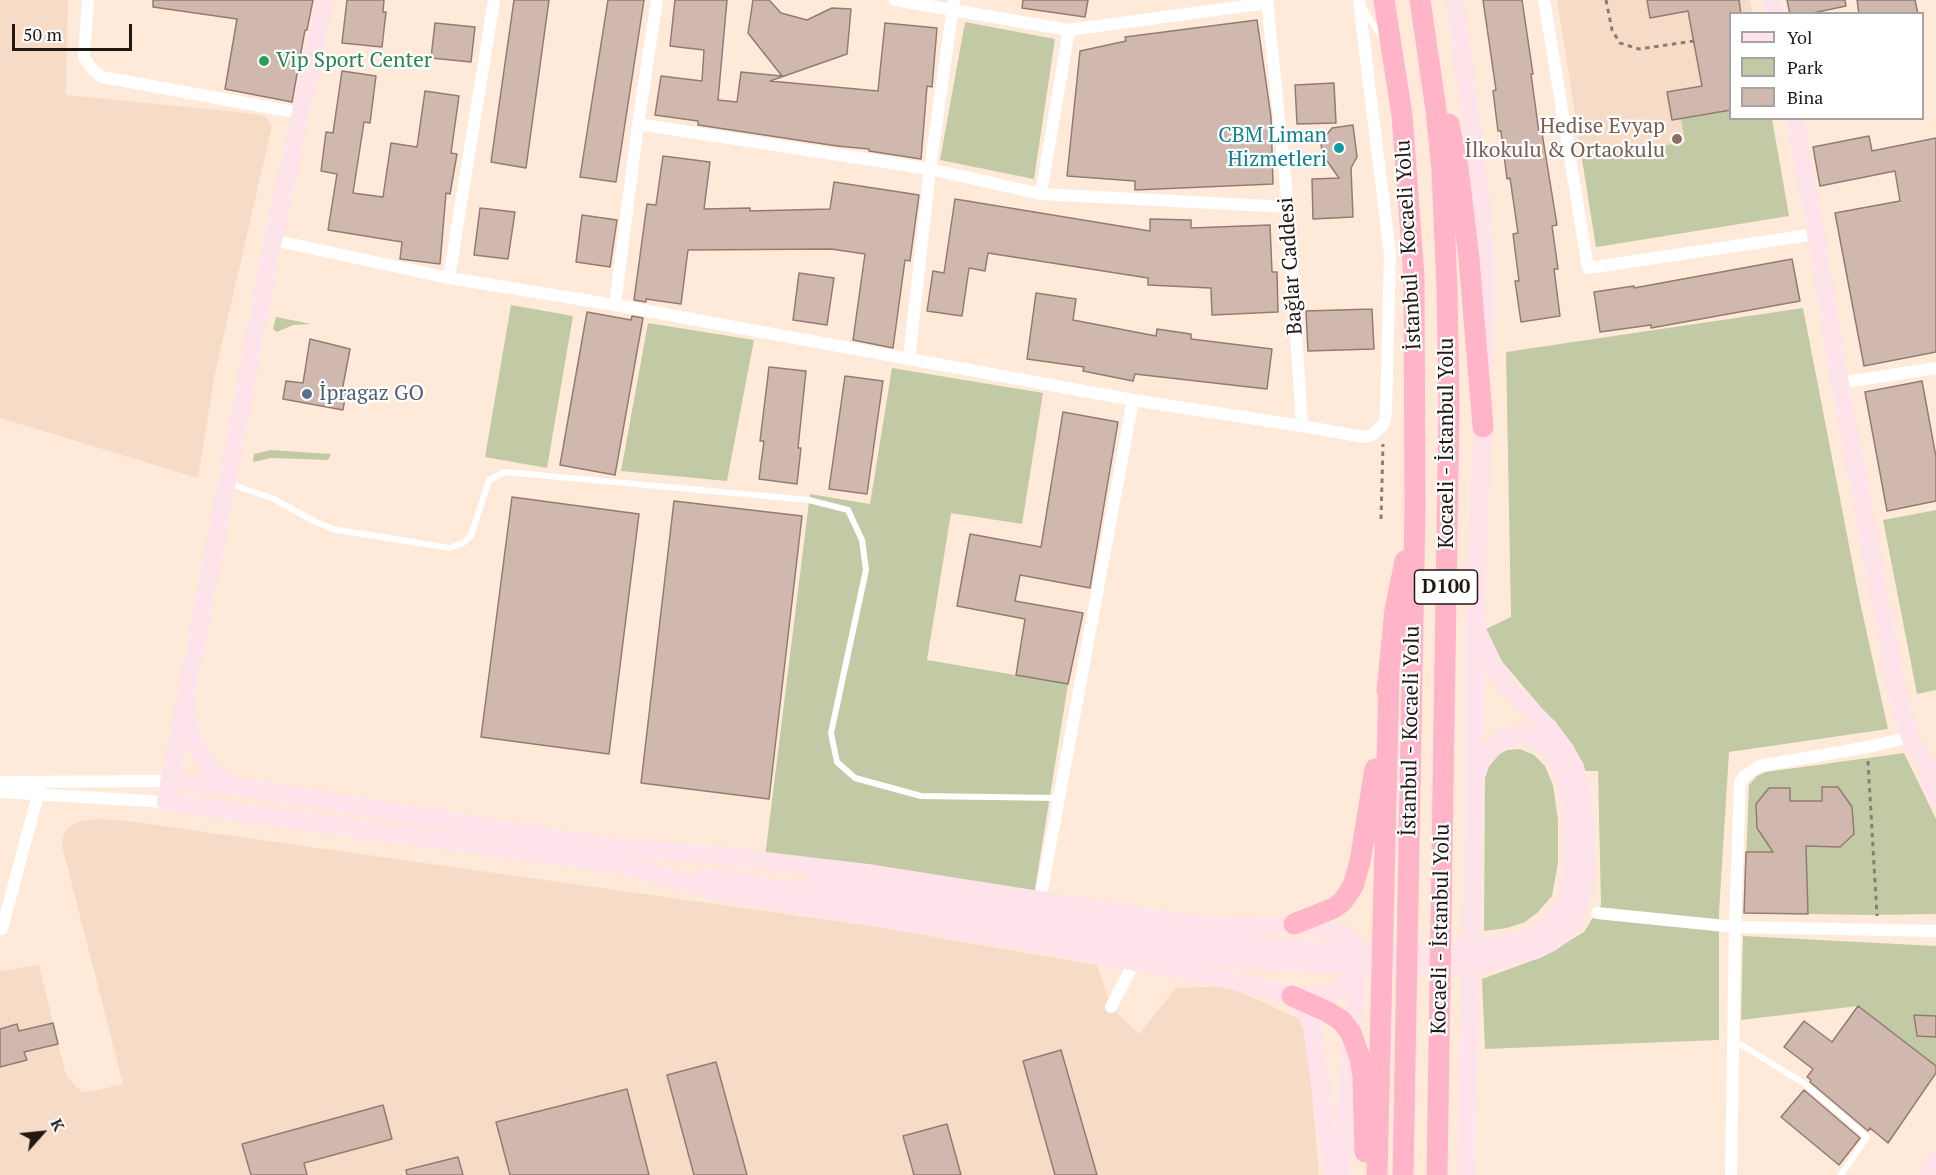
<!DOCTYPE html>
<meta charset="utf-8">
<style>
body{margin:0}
#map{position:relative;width:1936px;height:1175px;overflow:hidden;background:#ffeada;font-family:"PT Serif",serif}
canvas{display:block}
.legend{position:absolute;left:1729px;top:12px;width:195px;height:108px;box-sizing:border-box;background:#fff;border:2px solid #a6a3a1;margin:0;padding:8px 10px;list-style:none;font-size:18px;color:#201913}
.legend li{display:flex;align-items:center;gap:12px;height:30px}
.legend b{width:30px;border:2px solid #a6a3a1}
.north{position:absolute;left:12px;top:1103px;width:60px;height:60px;-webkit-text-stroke:4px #fff;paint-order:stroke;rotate:63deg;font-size:16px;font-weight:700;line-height:24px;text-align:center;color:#201913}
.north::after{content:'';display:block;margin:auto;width:21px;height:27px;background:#201913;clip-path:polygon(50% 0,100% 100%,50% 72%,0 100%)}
.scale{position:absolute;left:12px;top:24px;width:120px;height:27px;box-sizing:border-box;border:3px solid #201913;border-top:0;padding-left:8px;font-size:18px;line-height:21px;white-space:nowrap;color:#201913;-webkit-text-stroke:4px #fff;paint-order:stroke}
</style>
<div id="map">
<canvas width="1936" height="1175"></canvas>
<ul class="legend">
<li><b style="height:8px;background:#ffe3ea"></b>Yol</li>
<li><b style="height:16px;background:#c1caa4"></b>Park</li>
<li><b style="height:16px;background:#d0b8ae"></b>Bina</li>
</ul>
<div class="north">K</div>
<div class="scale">50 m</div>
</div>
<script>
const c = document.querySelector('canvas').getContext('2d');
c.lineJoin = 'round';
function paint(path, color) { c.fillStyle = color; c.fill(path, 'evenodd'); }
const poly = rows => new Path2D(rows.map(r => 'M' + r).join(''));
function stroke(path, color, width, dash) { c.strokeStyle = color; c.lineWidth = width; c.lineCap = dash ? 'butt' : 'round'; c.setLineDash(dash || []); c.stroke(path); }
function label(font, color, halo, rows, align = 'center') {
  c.font = font + ' "PT Serif",serif'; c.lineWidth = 4.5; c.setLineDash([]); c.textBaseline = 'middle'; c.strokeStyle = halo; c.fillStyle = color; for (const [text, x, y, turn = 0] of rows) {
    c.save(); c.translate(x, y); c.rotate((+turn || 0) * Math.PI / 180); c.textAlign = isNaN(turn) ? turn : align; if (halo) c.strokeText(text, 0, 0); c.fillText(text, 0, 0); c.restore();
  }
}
paint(poly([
 [0,0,68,0,66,95,239,112,265,116,272,126,215,373,198,478,0,418],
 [1557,0,1750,0,1753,13,1730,14,1730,118,1772,119,1789,216,1596,247],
 [96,819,120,820,871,926,1097,965,1111,1007,1139,1034,1176,988,1227,986,1306,1022,1319,1175,0,1175,0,971,39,965,66,1075,76,1087,83,1092,94,1091,123,1084,62,846,63,835,69,827,80,821]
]), '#f6dcc6');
paint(poly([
 [965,22,1055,39,1034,179,940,160],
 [1730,110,1730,118,1772,119,1789,216,1596,247,1582,159,1685,142,1681,119],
 [511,305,573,316,547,468,485,457],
 [1803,308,1860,602,1888,729,1729,752,1719,912,1719,1040,1485,1049,1482,979,1542,957,1584,932,1601,905,1598,771,1585,771,1573,745,1494,652,1486,629,1511,617,1506,352],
 [276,317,311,324,293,325,277,332,273,329],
 [648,323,754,340,727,481,621,471],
 [892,368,1043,393,1022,524,951,513,927,660,1068,684,1033,901,765,857,810,494,870,504],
 [271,450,331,454,328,460,271,458,253,462,254,454],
 [1936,510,1936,690,1917,694,1883,520],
 [1520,749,1534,755,1545,766,1553,785,1558,820,1558,863,1552,896,1537,913,1525,922,1507,928,1484,931,1485,766,1494,757,1507,750],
 [1904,753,1936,819,1936,914,1870,915,1744,913,1749,785,1757,776,1766,772],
 [1743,936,1936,946,1936,1066,1858,1006,1741,1020]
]), '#c1caa4');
const building = poly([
 [153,0,313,0,307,30,305,30,292,102,225,89,237,19,153,7,153,0],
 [347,0,384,0,383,12,386,12,382,47,342,43,347,0],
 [514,0,549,0,526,168,491,162,514,0],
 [608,0,644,0,616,182,580,177,608,0],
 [675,0,727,0,718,100,737,102,741,72,782,76,748,33,753,0,769,0,781,13,807,20,832,8,851,9,847,54,770,81,878,91,885,23,937,28,932,87,927,86,921,159,869,151,869,149,837,146,698,125,698,121,655,115,661,76,702,81,704,50,670,46,675,0],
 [1023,0,1088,0,1085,17,1022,8,1023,0],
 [1483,0,1522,0,1533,74,1531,74,1539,133,1542,133,1557,225,1552,226,1558,269,1554,269,1560,316,1521,322,1515,281,1519,281,1513,234,1518,233,1510,178,1507,179,1501,131,1498,131,1493,91,1496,90,1483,0],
 [1647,0,1739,0,1741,14,1731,14,1731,110,1672,120,1667,92,1702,86,1688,11,1650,18,1647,0],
 [1787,0,1845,0,1846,6,1808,14,1790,14,1787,0],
 [1857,0,1915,0,1918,14,1859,14,1857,0],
 [1257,20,1271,117,1273,184,1135,190,1135,181,1067,176,1080,51,1126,41,1125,37,1257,20],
 [435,23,475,27,471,62,431,58,435,23],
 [342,71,376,76,370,123,364,122,353,193,383,197,391,143,417,147,425,91,459,96,451,153,457,154,450,194,446,193,440,264,400,259,402,242,328,230,337,174,321,171,326,132,333,133,342,71],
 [1334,83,1336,123,1297,124,1295,85,1334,83],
 [1353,125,1357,157,1351,168,1353,217,1313,219,1312,179,1339,178,1322,154,1321,142,1332,128,1353,125],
 [1869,136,1872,151,1936,138,1936,352,1864,366,1835,213,1900,201,1895,171,1820,186,1813,147,1869,136],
 [663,156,710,162,704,209,750,208,750,211,830,209,834,182,919,195,910,261,905,260,893,348,853,340,865,254,831,249,688,250,681,304,646,299,646,302,634,300,647,204,656,205,663,156],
 [955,199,1150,231,1150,219,1191,220,1191,228,1270,225,1272,272,1277,272,1278,312,1212,315,1211,288,1148,285,1148,278,988,253,985,271,969,268,962,316,927,311,933,271,944,273,955,199],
 [480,208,515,212,508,259,474,255,480,208],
 [582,215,617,220,610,267,576,262,582,215],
 [1792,259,1800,301,1651,328,1651,325,1600,332,1594,292,1634,286,1634,288,1792,259],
 [799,273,834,278,827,325,793,320,799,273],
 [1036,293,1076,299,1073,320,1156,336,1157,329,1191,334,1191,339,1272,349,1267,389,1135,374,1133,381,1083,371,1084,367,1027,359,1036,293],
 [1372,309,1374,349,1308,351,1306,311,1372,309],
 [587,312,631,320,632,316,643,318,615,475,560,465,587,312],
 [310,339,350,349,342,391,346,392,343,410,283,399,286,381,303,383,310,339],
 [769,367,806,371,798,448,801,448,797,484,759,479,764,441,760,441,769,367],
 [845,376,883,381,867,494,829,489,845,376],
 [1922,381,1936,457,1936,501,1887,511,1865,392,1922,381],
 [1063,412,1118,422,1090,588,1020,575,1015,601,1083,613,1068,684,1016,675,1025,619,957,606,970,534,1041,547,1063,412],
 [512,497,639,514,609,754,481,737,512,497],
 [674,501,802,516,769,799,641,783,674,501],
 [1822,787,1838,787,1852,807,1854,834,1840,847,1806,846,1808,914,1744,913,1746,852,1773,852,1757,828,1756,804,1769,788,1790,788,1790,801,1822,801,1822,787],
 [1858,1006,1936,1066,1936,1073,1888,1143,1870,1128,1868,1131,1810,1082,1811,1080,1807,1077,1813,1069,1784,1047,1804,1021,1832,1042,1858,1006],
 [1914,1015,1936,1016,1936,1037,1917,1036,1914,1015],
 [53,1023,58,1044,24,1052,27,1060,0,1067,0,1029,17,1024,19,1031,53,1023],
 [1061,1050,1097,1175,1055,1175,1023,1061,1061,1050],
 [716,1062,747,1175,694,1175,667,1075,716,1062],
 [627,1089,649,1175,510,1175,496,1122,627,1089],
 [1804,1090,1860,1138,1839,1165,1781,1117,1804,1090],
 [383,1105,392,1139,304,1163,307,1175,251,1175,242,1144,383,1105],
 [947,1124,961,1175,914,1175,903,1136,947,1124],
 [458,1157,463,1175,407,1175,406,1170,458,1157]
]);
paint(building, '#d0b8ae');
stroke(building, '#927c72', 1.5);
stroke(poly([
 [1606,0,1612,30,1620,43,1639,49,1694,41],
 [1381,519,1383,444],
 [1868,761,1877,916]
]), '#8a7d72', 3, [4.5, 4.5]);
stroke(poly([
 [1363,8,1382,38],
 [228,483,274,499,312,520,332,529,450,548,463,543,471,536,489,480,505,472,809,500,848,510,862,540,866,570,831,733,837,762,855,778,921,796,1059,798],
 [1734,1043,1740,1044,1805,1084,1867,1137,1841,1175]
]), '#fff', 6);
stroke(poly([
 [88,0,84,57,92,69,102,77,294,112,301,117],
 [895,0,1069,30,1267,3],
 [1267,0,1288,207,1302,426],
 [1544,0,1588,268,1816,234],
 [638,124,930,169,1041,194,1288,207],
 [1041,194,1069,30],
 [273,240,449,278,615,305,1133,400,1302,426,1364,437,1372,435,1384,424,1386,413,1390,254,1359,2],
 [449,278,494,0],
 [615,305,638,124,657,0],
 [909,359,930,169,954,0],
 [1840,383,1936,368],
 [0,782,169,781],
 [0,792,166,802],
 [1040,900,1133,400],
 [1597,913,1735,927,1936,931],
 [2,929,40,787],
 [1111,1007,1135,961],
 [1731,1175,1735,927,1740,783,1744,776,1760,766,1868,747,1910,737]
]), '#fff', 12);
stroke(poly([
 [324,0,320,25,273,240,166,802,623,865,725,893,1036,943,1226,979,1292,996,1318,996,1331,993,1340,989,1359,974],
 [1455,0,1475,147,1485,250,1486,291,1485,360],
 [1773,0,1776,14],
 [1795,118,1816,234,1840,383,1898,696,1910,737,1927,764,1936,772],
 [187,712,190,732,201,755,215,774,230,785,617,848,706,854,867,873,1192,924,1239,927,1294,924,1315,926,1343,934,1353,943,1360,959],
 [1927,764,1932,788,1936,794],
 [169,781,228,785],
 [705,877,1013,924,1117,944,1202,957,1317,964,1457,966,1484,963,1536,950,1552,942,1563,934,1572,923,1579,908,1584,892,1586,873,1586,822,1581,788,1575,767,1563,747,1548,727,1510,690,1498,674,1475,626],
 [813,879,1014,910,1194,941,1334,951,1404,952,1492,946,1514,942,1532,936,1546,927,1558,917,1567,902,1571,883,1573,853,1571,803,1566,782,1559,765,1550,751,1537,740,1527,735,1517,735,1498,742,1481,762,1475,780],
 [1292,996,1306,1013,1312,1027,1333,1175],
 [1341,1175,1351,1033,1359,974],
 [1466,1175,1475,780,1475,626,1483,412],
 [1929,1175,1936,1159]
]), '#ffe3ea', 18);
stroke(poly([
 [1384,0,1402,115,1414,277,1415,509,1403,1175],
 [1420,0,1436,110,1442,170,1447,289,1449,403,1437,1175],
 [1449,124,1458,168,1469,259,1483,427],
 [1387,691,1395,610,1405,561],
 [1294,924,1334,908,1343,901,1353,886,1360,862,1375,769],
 [1292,996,1326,1011,1341,1020,1351,1033,1360,1058,1363,1076,1365,1152],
 [1377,1175,1389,678]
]), '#ffb4c7', 21);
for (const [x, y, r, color] of [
 [264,61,6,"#2e9e5b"],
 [1677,139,6,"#8d6e63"],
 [1339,148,6,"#0f9aa8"],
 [307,394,6,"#5c6f8a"]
]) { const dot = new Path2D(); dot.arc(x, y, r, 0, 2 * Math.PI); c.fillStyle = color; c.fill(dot); stroke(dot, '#fff', 2); }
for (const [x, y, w] of [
 [1446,587,63]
]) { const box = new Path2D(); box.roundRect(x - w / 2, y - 17, w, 34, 4.5); c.fillStyle = '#fff'; c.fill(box); stroke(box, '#201913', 1.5); }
label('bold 20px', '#201913', null, [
 ["D100",1446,587]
]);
label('21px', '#27864d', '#fff', [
 ["Vip Sport Center",276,61]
], 'left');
label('21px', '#785e54', '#fff', [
 ["Hedise Evyap",1665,127],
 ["İlkokulu & Ortaokulu",1665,151]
], 'right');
label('21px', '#0d838f', '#fff', [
 ["CBM Liman",1327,136],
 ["Hizmetleri",1327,160]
], 'right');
label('21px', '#201913', '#fff', [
 ["İstanbul - Kocaeli Yolu",1409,245,-93],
 ["Bağlar Caddesi",1291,266,-94],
 ["Kocaeli - İstanbul Yolu",1447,443,-90],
 ["İstanbul - Kocaeli Yolu",1411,731,-89],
 ["Kocaeli - İstanbul Yolu",1441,929,-89]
]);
label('21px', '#4e5e75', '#fff', [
 ["İpragaz GO",319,394]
], 'left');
</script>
